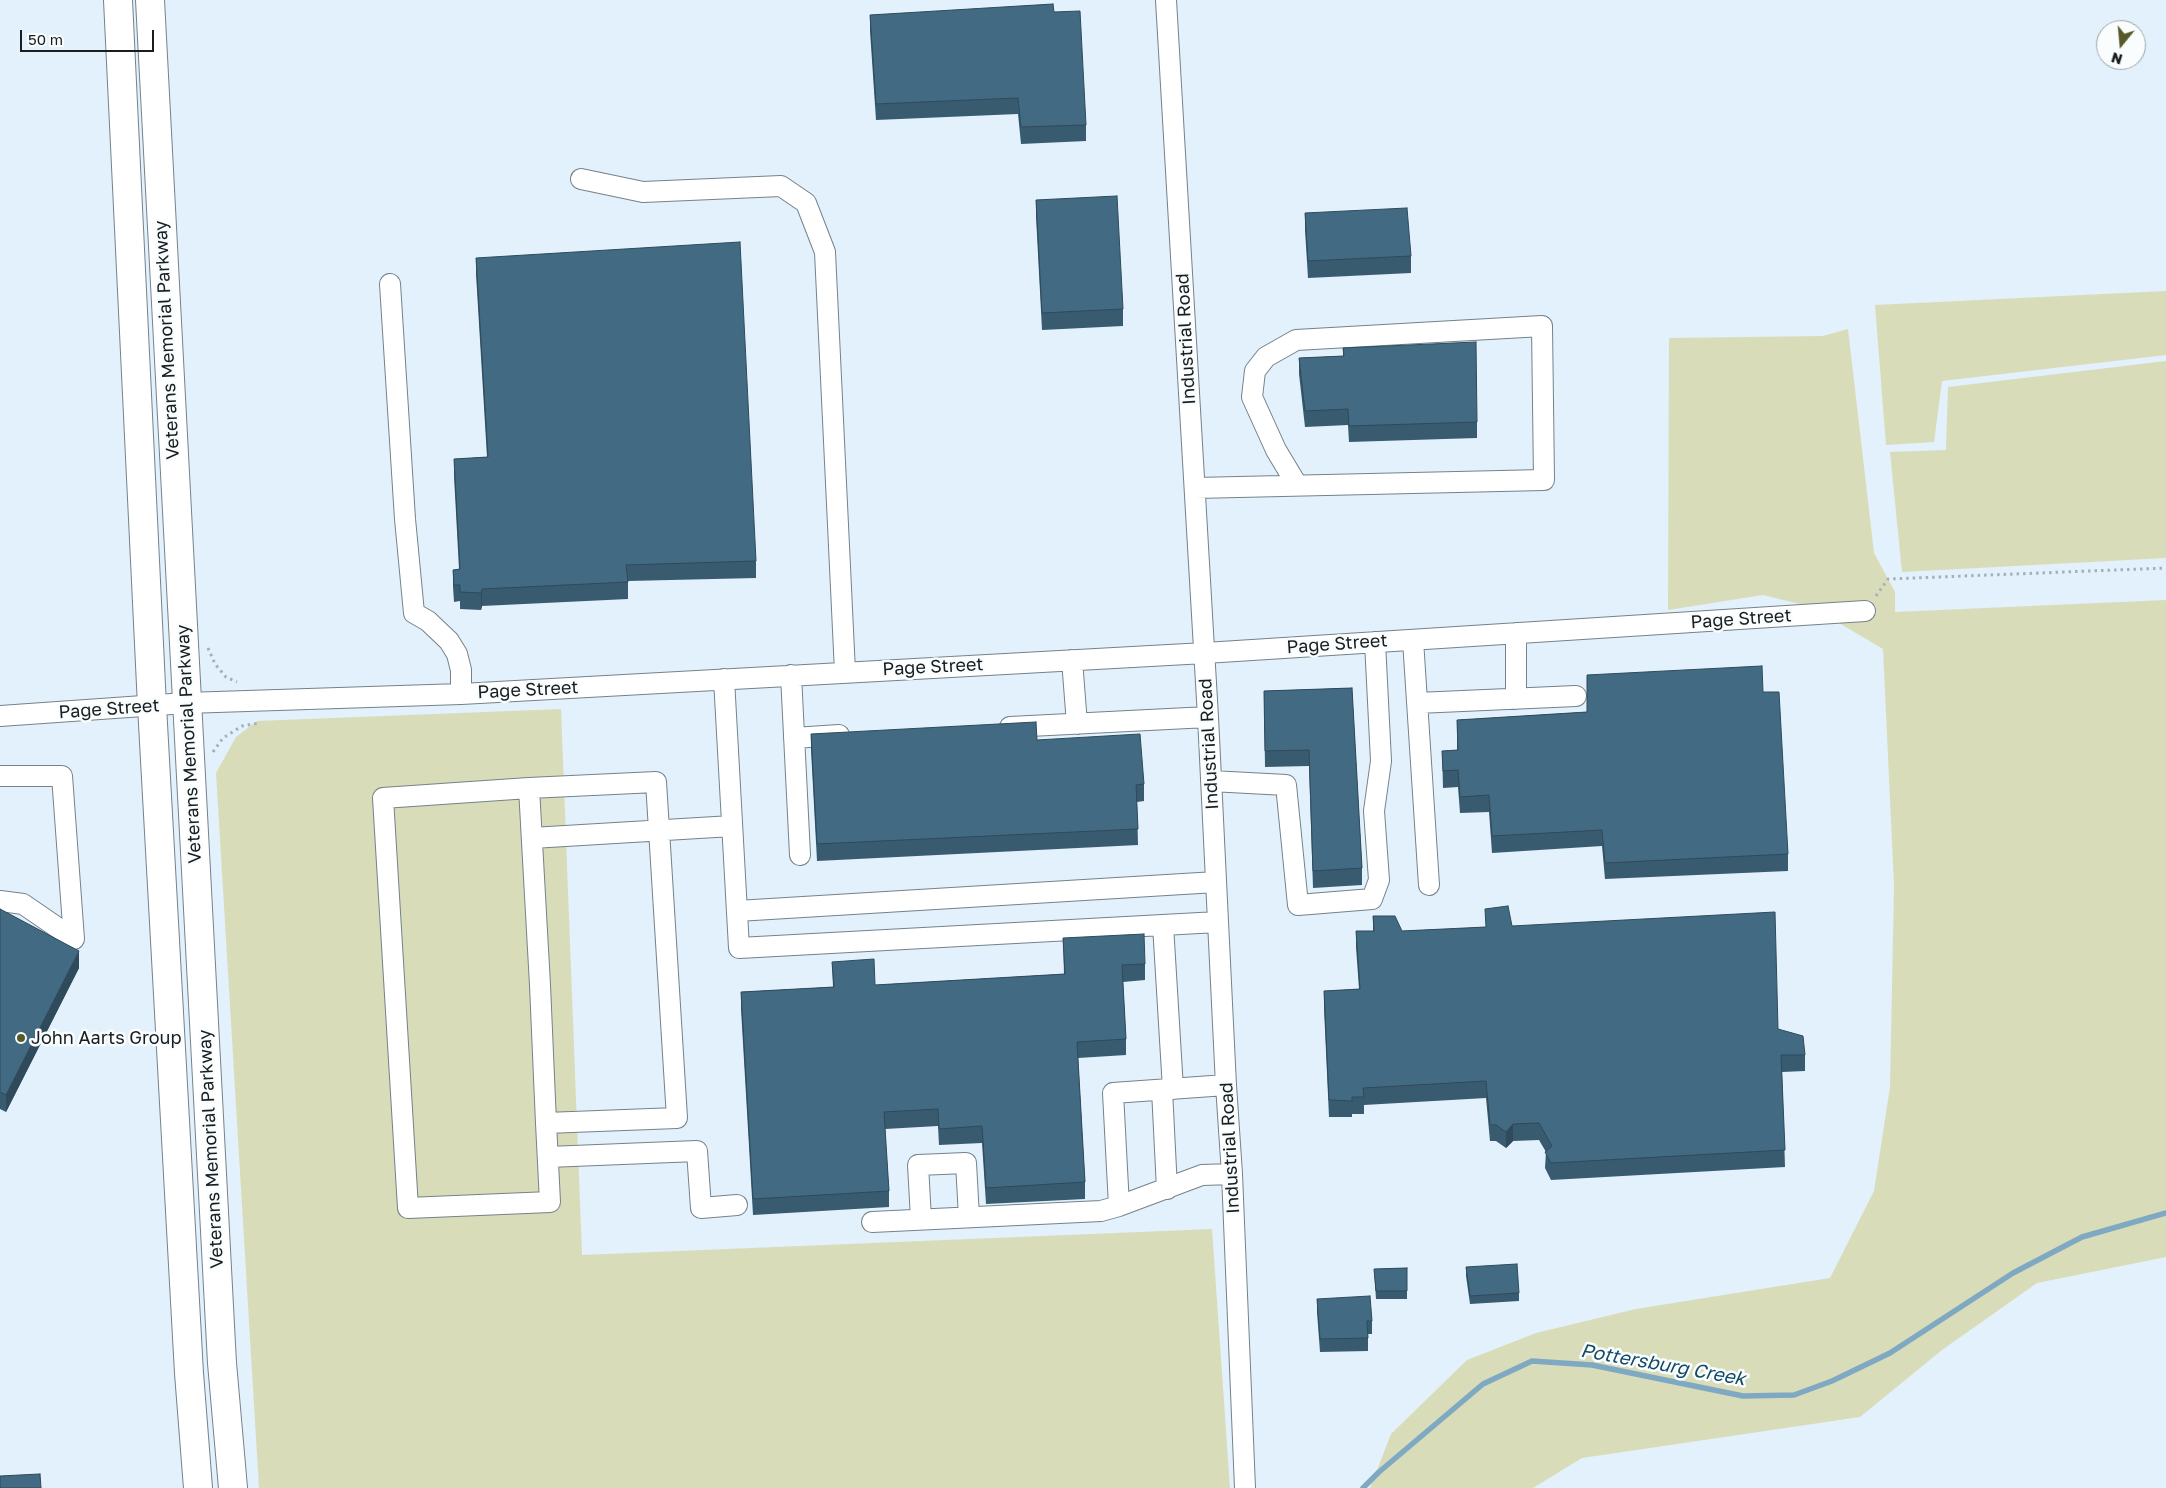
<!DOCTYPE html>
<style>
body{margin:0}
#map{position:relative;width:2166px;height:1488px;overflow:hidden;background:#e2f1fb;font-family:"Golos Text",sans-serif}
canvas{display:block}
.north{position:absolute;left:2096px;top:20px;width:50px;height:50px;box-sizing:border-box;background:#f9fdfe;border:1px solid #9fa3a5;border-radius:50%;rotate:197deg;font-size:14px;font-weight:700;line-height:20px;text-align:center;color:#181d20}
.north::after{content:'';display:block;margin:auto;width:18px;height:22px;background:#575a27;clip-path:polygon(50% 0,100% 100%,50% 72%,0 100%)}
.scale{position:absolute;left:20px;top:30px;width:134px;height:22px;box-sizing:border-box;border:2px solid #181d20;border-top:0;padding-left:6px;font-size:15px;line-height:18px;white-space:nowrap;color:#181d20;-webkit-text-stroke:4px #f9fdfe;paint-order:stroke}
</style>
<div id="map">
<canvas width="2166" height="1488"></canvas>
<div class="north">N</div>
<div class="scale">50 m</div>
</div>
<script>
const c = document.querySelector('canvas').getContext('2d');
c.lineJoin = 'round';
function paint(path, color) { c.fillStyle = color; c.fill(path, 'evenodd'); }
const poly = rows => new Path2D(rows.map(r => 'M' + r).join(''));
function stroke(path, color, width, dash) { c.strokeStyle = color; c.lineWidth = width; c.lineCap = dash ? 'butt' : 'round'; c.setLineDash(dash || []); c.stroke(path); }
function label(font, color, halo, rows, align = 'center') {
  c.font = font + ' "Golos Text",sans-serif'; c.lineWidth = 5; c.setLineDash([]); c.textBaseline = 'middle'; c.strokeStyle = halo; c.fillStyle = color; for (const [text, x, y, turn = 0] of rows) {
    c.save(); c.translate(x, y); c.rotate((+turn || 0) * Math.PI / 180); c.textAlign = isNaN(turn) ? turn : align; if (halo) c.strokeText(text, 0, 0); c.fillText(text, 0, 0); c.restore();
  }
}
paint(poly([
 [2166,291,2166,355,1942,381,1934,442,1886,445,1875,305],
 [1848,329,1874,553,1895,592,1895,612,2166,600,2166,1257,2037,1283,1942,1350,1860,1417,1582,1458,1533,1488,1370,1488,1391,1434,1467,1360,1536,1333,1636,1309,1830,1278,1874,1191,1890,1087,1894,885,1883,649,1834,620,1800,604,1763,595,1668,610,1669,338,1823,336],
 [2166,361,2166,558,1902,572,1890,452,1946,450,1948,387],
 [561,709,582,1255,1212,1229,1230,1488,259,1488,216,773,236,737,257,721]
]), '#d9dcb9');
stroke(poly([
 [1363,1488,1379,1472,1483,1384,1532,1361,1592,1365,1743,1396,1794,1395,1832,1381,1890,1353,2013,1273,2082,1237,2166,1213]
]), '#7fa9c3', 5.5);
const minor = poly([
 [1166,0,1208,717,1226,1085,1232,1174,1245,1488],
 [581,179,643,192,781,186,806,203,825,252,845,672],
 [390,284,405,519,414,613,428,621,449,641,457,654,461,670,461,694],
 [1195,488,1544,480,1542,326,1296,340,1266,357,1255,371,1252,397,1276,450,1297,485],
 [1516,633,1516,699],
 [1413,640,1429,885],
 [1072,660,1077,724],
 [791,675,800,855],
 [724,679,739,948,1218,922],
 [1417,703,1576,696],
 [0,716,186,703,461,694,1205,653,1865,611],
 [1010,727,1208,717],
 [794,738,839,735],
 [0,776,62,776,74,939,23,904,0,901],
 [1211,781,1286,785,1298,905,1372,899,1379,880,1374,811,1381,761,1375,642],
 [529,788,540,985,546,1123,550,1202,408,1208,383,798,529,788,656,782,677,1118,546,1123],
 [532,838,732,826],
 [737,911,1216,882],
 [1163,925,1173,1089],
 [1162,1090,1167,1189],
 [548,1157,697,1151,701,1208,737,1205],
 [1119,1206,1113,1093,1226,1085],
 [921,1219,918,1165,966,1163,969,1217],
 [872,1222,1101,1211,1119,1206,1202,1175,1232,1174]
]);
const highway = poly([
 [118,0,152,706,189,1373,198,1488],
 [150,0,222,1363,233,1488]
]);
stroke(minor, '#74828a', 22);
stroke(highway, '#74828a', 30);
stroke(poly([
 [1876,596,1888,579,2166,568],
 [208,648,215,664,226,677,237,682],
 [213,752,223,738,242,726,259,723]
]), '#a5b1b9', 3, [2.5, 4]);
stroke(minor, '#fff', 20);
stroke(highway, '#fff', 28);
paint(poly([
 [1054,12,1086,125,1086,141,1021,144,1018,114,876,120,870,31,870,15],
 [1036,200,1123,309,1123,326,1042,330,1036,216],
 [1305,213,1411,256,1411,273,1308,278,1305,230],
 [476,258,756,561,756,578,628,581,628,599,482,606,481,610,460,609,460,601,454,602,453,587,453,570,459,569,454,476,454,459,487,457,476,274],
 [1343,348,1477,422,1477,438,1349,442,1348,425,1305,427,1299,374,1299,358,1343,356],
 [1352,688,1362,868,1362,885,1313,888,1309,766,1265,767,1264,691],
 [1763,692,1788,854,1788,871,1605,879,1602,846,1492,853,1489,812,1460,813,1458,787,1443,788,1442,751,1457,750,1457,720,1587,712],
 [811,734,1037,740,1144,784,1144,801,1137,802,1138,845,817,861,811,750],
 [0,909,79,968,6,1112,0,1109],
 [1373,916,1402,931,1512,926,1778,1029,1805,1055,1805,1071,1782,1072,1785,1167,1551,1180,1545,1168,1546,1152,1539,1140,1513,1141,1506,1148,1496,1141,1490,1141,1486,1098,1364,1105,1364,1114,1352,1114,1352,1117,1329,1117,1324,1008,1324,991,1359,989,1356,947,1356,931,1373,931],
 [1063,938,1145,964,1145,980,1123,982,1126,1039,1126,1055,1078,1058,1085,1182,1085,1199,986,1204,982,1143,939,1145,938,1126,885,1129,889,1191,889,1207,753,1215,741,1009,741,992,833,987,832,962,875,985,1064,974],
 [1466,1267,1519,1293,1519,1301,1470,1304,1466,1276],
 [1407,1268,1407,1299,1376,1299,1374,1269],
 [1317,1299,1372,1321,1372,1334,1368,1334,1368,1351,1320,1352,1317,1312]
]), '#395b70');
paint(poly([
 [482,589,482,606,481,610,481,593],
 [79,951,79,968,6,1112,6,1095],
 [1513,1124,1513,1141,1506,1148,1506,1132]
]), '#2e4a5b');
const building = poly([
 [1053,4,1054,12,1080,11,1086,125,1021,127,1018,98,876,104,870,15,1053,4],
 [1117,196,1123,309,1042,313,1036,200,1117,196],
 [1407,208,1411,256,1308,261,1305,213,1407,208],
 [740,242,756,561,626,565,628,582,482,589,481,593,460,592,460,585,454,585,453,570,460,569,454,459,488,457,476,258,740,242],
 [1476,342,1477,422,1349,426,1348,409,1305,411,1299,358,1344,356,1343,348,1476,342],
 [1762,666,1763,692,1779,692,1788,854,1605,863,1602,830,1492,836,1489,795,1460,797,1458,770,1443,771,1442,751,1458,750,1457,720,1587,712,1587,675,1762,666],
 [1352,688,1362,868,1313,871,1309,750,1265,751,1264,691,1352,688],
 [1036,722,1037,740,1140,734,1144,784,1136,785,1138,829,817,844,811,734,1036,722],
 [1508,906,1512,926,1775,912,1778,1029,1803,1036,1805,1055,1781,1055,1785,1150,1551,1163,1545,1152,1552,1146,1539,1123,1513,1124,1506,1132,1496,1125,1490,1125,1486,1081,1363,1088,1364,1097,1352,1097,1352,1101,1329,1100,1324,991,1360,989,1356,931,1374,931,1373,916,1395,916,1402,931,1486,927,1485,909,1508,906],
 [0,909,79,951,6,1095,0,1092,0,909],
 [1144,934,1145,964,1122,965,1126,1039,1077,1042,1085,1182,986,1188,982,1126,939,1129,938,1109,884,1112,889,1191,753,1199,741,992,834,987,832,962,874,959,875,985,1065,974,1063,938,1144,934],
 [1517,1264,1519,1293,1470,1296,1466,1267,1517,1264],
 [1407,1268,1407,1291,1376,1291,1374,1269,1407,1268],
 [1370,1296,1372,1321,1367,1321,1368,1338,1320,1339,1317,1299,1370,1296],
 [40,1474,41,1488,0,1488,0,1476,40,1474]
]);
paint(building, '#426a82');
stroke(building, '#2e4a5b', 1);
for (const [x, y, r, color] of [
 [21,1038,5,"#575a27"]
]) { const dot = new Path2D(); dot.arc(x, y, r, 0, 2 * Math.PI); c.fillStyle = color; c.fill(dot); stroke(dot, '#f9fdfe', 2); }
label('18px', '#181d20', '#f9fdfe', [
 ["Industrial Road",1186,339,-93],
 ["Veterans Memorial Parkway",167,340,-93],
 ["Page Street",1741,619,-4],
 ["Page Street",1337,644,-4],
 ["Page Street",933,667,-3],
 ["Page Street",528,690,-3],
 ["Page Street",109,709,-4],
 ["Veterans Memorial Parkway",189,744,-93],
 ["Industrial Road",1209,744,-93],
 ["Industrial Road",1230,1148,-93],
 ["Veterans Memorial Parkway",211,1149,-93]
]);
label('18px', '#181d20', '#f9fdfe', [
 ["John Aarts Group",31,1038]
], 'left');
label('italic 19px', '#144a65', '#f9fdfe', [
 ["Pottersburg Creek",1663,1365,10]
]);
</script>
